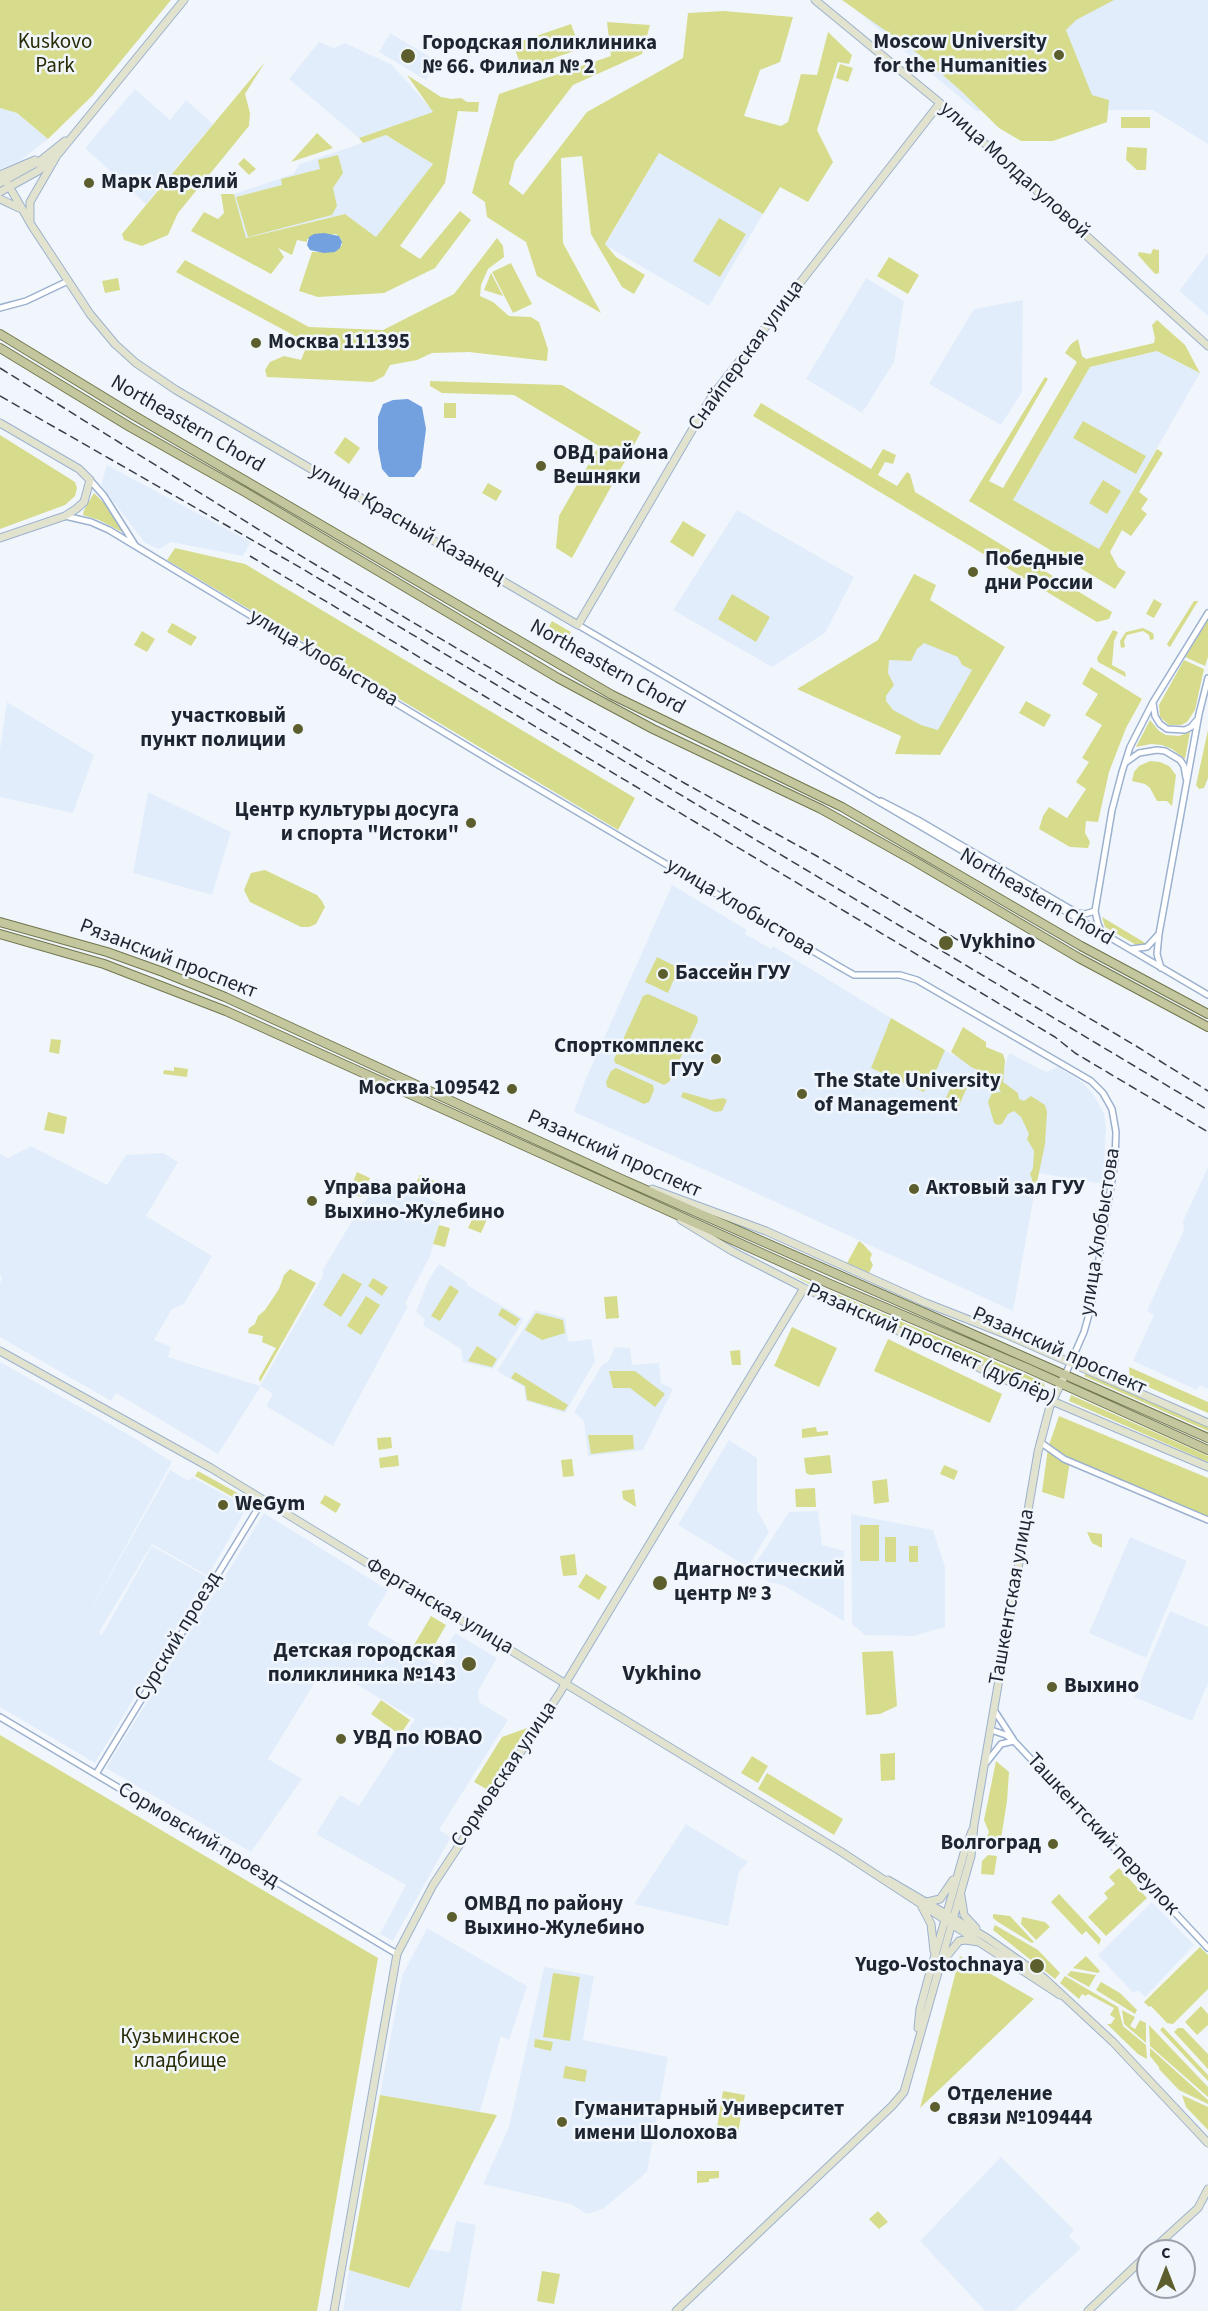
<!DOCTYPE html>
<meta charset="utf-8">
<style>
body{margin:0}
#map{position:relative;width:1208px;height:2311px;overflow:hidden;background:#f1f6fc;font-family:"Source Sans 3",sans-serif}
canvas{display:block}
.north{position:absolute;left:1136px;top:2239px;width:60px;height:60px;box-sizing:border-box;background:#f1f6fc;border:2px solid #9ca2ab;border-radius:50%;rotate:0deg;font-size:16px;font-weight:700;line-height:24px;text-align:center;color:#1d2531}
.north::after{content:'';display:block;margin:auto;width:21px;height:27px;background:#5c5f2d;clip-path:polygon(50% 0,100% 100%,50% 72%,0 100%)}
</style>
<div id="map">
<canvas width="1208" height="2311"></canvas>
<div class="north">С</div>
</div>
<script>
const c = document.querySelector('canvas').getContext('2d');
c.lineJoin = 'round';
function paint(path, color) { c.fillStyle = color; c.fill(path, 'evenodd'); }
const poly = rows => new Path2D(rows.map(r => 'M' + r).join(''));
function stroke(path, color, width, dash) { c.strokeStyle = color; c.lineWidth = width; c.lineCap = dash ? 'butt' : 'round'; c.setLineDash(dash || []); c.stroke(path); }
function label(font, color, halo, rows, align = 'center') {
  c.font = font + ' "Source Sans 3",sans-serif'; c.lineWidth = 5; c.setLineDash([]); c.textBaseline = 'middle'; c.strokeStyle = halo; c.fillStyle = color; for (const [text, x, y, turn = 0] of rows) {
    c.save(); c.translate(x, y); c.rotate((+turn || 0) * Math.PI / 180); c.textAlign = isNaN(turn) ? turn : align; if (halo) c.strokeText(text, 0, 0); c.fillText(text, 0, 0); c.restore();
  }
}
paint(poly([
 [844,0,1208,0,1208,144,1153,110,976,111],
 [390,33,437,61,426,80,379,52],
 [319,42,334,48,345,43,392,65,434,112,359,138,289,79],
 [135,89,170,120,186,100,213,124,146,204,85,148],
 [0,108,17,113,48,139,20,161,0,169],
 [386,135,433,164,376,237,345,214,246,238,234,194,293,174,300,164],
 [659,153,763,214,709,306,605,245],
 [1208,253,1208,316,1179,291],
 [866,278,904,301,894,362,862,413,806,379],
 [1023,300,1022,392,1001,425,929,384,974,309],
 [1157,351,1200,373,1099,549,1013,500,1090,367],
 [107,465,251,542,243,556,171,542,159,549,145,543,101,485],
 [737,510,854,577,825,633,772,667,673,610],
 [909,624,985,667,944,741,867,699],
 [7,702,94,755,73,813,0,797,0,749],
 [148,792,231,832,212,895,133,873],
 [672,885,747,930,745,934,771,949,773,946,942,1049,1001,1080,1009,1053,1046,1072,1058,1067,1083,1083,1093,1094,1104,1114,1106,1128,1103,1184,1038,1173,1013,1311,732,1182,574,1112,585,1081],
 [31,1146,107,1185,126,1155,163,1153,178,1162,146,1216,212,1256,184,1304,172,1309,154,1340,171,1347,168,1357,260,1386,323,1276,323,1270,363,1202,365,1203,376,1179,401,1186,444,1206,430,1256,405,1304,408,1306,333,1446,266,1406,273,1394,261,1386,218,1454,116,1393,111,1401,0,1337,0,1283,2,1278,0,1275,0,1154,8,1158],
 [1208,1167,1208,1389,1200,1385,1197,1390,1133,1361,1154,1315,1147,1311,1184,1230,1183,1221],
 [439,1264,468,1283,467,1285,524,1319,493,1369,463,1362,461,1349,423,1325,425,1319,416,1312,428,1281],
 [535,1310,565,1318,568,1342,591,1339,595,1361,565,1413,526,1401,524,1387,497,1371],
 [615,1347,630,1348,632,1365,659,1363,661,1383,673,1389,643,1450,588,1456,584,1421,574,1412,602,1365,608,1362],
 [0,1362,131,1436,172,1462,83,1624,170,1470,189,1481,192,1477,247,1507,208,1576,152,1544,99,1632,102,1635,152,1546,207,1577,95,1763,0,1707],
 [729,1440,757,1458,757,1510,769,1532,748,1567,678,1525],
 [818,1511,822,1545,844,1551,844,1621,783,1585,769,1582,752,1569,789,1512],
 [264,1513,388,1590,367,1625,441,1668,448,1658,442,1654,455,1633,497,1658,478,1691,479,1702,508,1720,439,1830,451,1837,393,1941,380,1934,406,1885,316,1834,340,1795,359,1806,415,1719,325,1666,268,1759,302,1779,251,1852,106,1768],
 [851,1514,933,1530,945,1567,945,1627,914,1636,865,1635,852,1624],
 [1130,1537,1187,1561,1146,1658,1089,1633],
 [1170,1611,1208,1627,1208,1683,1192,1721,1134,1697],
 [686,1824,748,1862,739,1872,728,1926,634,1904],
 [1152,1902,1194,1945,1145,1997,1138,1990,1133,1993,1098,1955],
 [427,1928,527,1986,509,2040,501,2036,480,2112,380,2095,402,1976],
 [544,1967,594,1976,583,2040,668,2057,647,2172,603,2209,587,2214,571,2204,483,2184,509,2127],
 [1001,2157,1074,2230,1069,2236,1081,2248,1014,2311,985,2311,920,2241],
 [456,2221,476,2225,461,2311,343,2311,349,2270,409,2288,429,2249,450,2252]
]), '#e2edfc');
paint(poly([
 [0,0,171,0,92,96,48,139,17,113,0,108],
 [842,0,1114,0,1076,20,1066,30,1092,95,1109,100,1107,122,1053,141,1021,141,999,128,960,90,920,55],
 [724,11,793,17,780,62,760,70,744,116,781,126,788,122,801,74,817,75,828,32,852,55,849,64,838,62,817,130,833,162,808,202,780,187,763,214,659,153,605,244,616,257,645,275,634,294,622,287,591,234,582,156,561,158,563,243,601,313,537,276,526,242,487,217,485,202,472,193,499,94,611,56,607,22,650,25,642,54,573,85,515,161,509,184,523,195,587,112,683,58,688,13],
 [571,24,580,49,522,69,513,44],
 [265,62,245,94,250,113,249,126,178,213,168,235,142,246,124,240,122,234],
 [840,64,853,68,848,82,836,78],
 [407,75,441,97,452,99,461,98,467,102,479,102,478,112,458,111,445,183,400,246,420,259,460,211,471,220,435,268,384,293,318,297,299,291,312,252,335,252,342,245,341,239,336,234,307,239,307,242,297,240,292,255,278,248,284,257,271,274,191,231,204,212,218,219,224,213,221,194,234,194,246,238,345,214,376,237,433,164,386,135,363,143,359,138,433,112],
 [1121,117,1150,117,1150,128,1121,128],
 [317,133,333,148,291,162],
 [1127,147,1147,148,1146,170,1137,170,1126,160],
 [338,155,343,173,333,188,337,206,332,215,248,237,236,197,282,185,281,179,320,169,318,160],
 [244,158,256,169,249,175,238,164],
 [719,218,746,234,720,277,693,261],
 [497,238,503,246,504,257,488,269,481,285,480,296,493,302,509,316,531,317,539,322,548,349,547,361,469,352,432,353,417,360,390,365,384,376,373,382,267,377,265,370,270,362,284,356,301,360,308,343,176,272,185,260,309,327,383,330,454,294],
 [1153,249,1159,250,1159,273,1155,274,1138,255,1139,252,1151,254],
 [889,257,919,275,908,294,877,276],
 [511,263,532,304,513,313,492,272],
 [491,273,503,296,484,290],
 [118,278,120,290,105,293,102,281],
 [1157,320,1185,345,1200,373,1157,351,1090,367,1013,500,1099,549,1157,449,1163,453,1139,492,1148,499,1141,509,1147,514,1131,536,1122,530,1110,552,1118,567,1126,572,1115,589,969,501,1045,377,1048,379,989,481,1003,488,1077,362,1065,353,1071,344,1078,339,1082,356,1086,359,1154,343,1155,338,1152,325],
 [430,381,562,385,641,432,572,558,556,548,559,516,599,446,514,395,442,393,430,386],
 [444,403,456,403,456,418,444,418],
 [761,403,871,469,883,449,896,455,893,464,885,462,878,475,897,486,907,472,910,474,915,492,1112,612,1109,619,1097,622,753,416],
 [1083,421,1146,456,1136,474,1073,438],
 [0,435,75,482,77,488,75,496,65,505,0,529],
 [345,437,360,448,349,464,334,453],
 [1103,480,1121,491,1107,514,1089,503],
 [488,483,502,491,496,501,482,493],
 [94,493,109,508,124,533,99,520,83,515,84,510],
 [683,521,706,535,693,557,670,542],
 [175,548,245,564,635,798,618,830,167,560],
 [914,574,936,585,930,600,1005,647,940,755,895,754,901,736,797,689,878,640],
 [924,643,958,657,962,665,972,670,938,730,921,725,893,710,886,701,886,696,894,685,888,673,889,660,911,661,917,649],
 [732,594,770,617,756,642,718,619],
 [1154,599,1162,604,1154,618,1146,614],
 [1194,601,1198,601,1170,647,1168,646,1167,644],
 [1208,620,1208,657,1205,666,1185,657],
 [552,621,571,632,565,642,547,631],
 [172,623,197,637,191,646,167,632],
 [1143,628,1153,633,1154,639,1150,640,1149,635,1143,631,1127,635,1124,641,1125,647,1121,648,1120,641,1126,632],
 [1113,630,1118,632,1114,641,1112,665,1125,672,1126,677,1098,662,1097,658],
 [142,631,155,639,147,652,134,645],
 [1184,660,1204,669,1195,710,1187,722,1181,725,1169,725,1160,717,1159,705],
 [1091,667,1142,699,1126,728,1109,772,1098,822,1086,821,1085,833,1090,842,1088,848,1070,847,1039,829,1043,816,1049,807,1067,818,1086,789,1076,782,1089,762,1082,758,1102,725,1085,715,1098,694,1082,684],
 [1026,701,1051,715,1044,727,1019,713],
 [1150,720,1159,731,1166,735,1179,736,1190,732,1185,759,1172,749,1162,745,1151,744,1136,747],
 [1208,730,1208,778,1204,788,1199,789,1196,785],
 [1150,761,1160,762,1169,766,1176,775,1172,806,1167,801,1157,801,1150,788,1145,784,1132,781,1134,772,1139,766],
 [265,870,317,895,322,901,325,907,316,924,309,927,301,927,250,902,244,890,251,873],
 [1102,917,1147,944,1138,946,1105,927],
 [657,957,679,968,668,993,645,982],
 [648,994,697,1016,698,1021,669,1082,664,1085,615,1063,614,1059,643,996],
 [891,1018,945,1050,932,1080,929,1080,924,1092,871,1068],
 [963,1027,986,1042,986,1047,1003,1054,1005,1061,1003,1082,1018,1093,1019,1099,1024,1101,1031,1096,1045,1105,1047,1112,1045,1144,1035,1192,1031,1191,1032,1179,1030,1174,1033,1168,1034,1151,1027,1139,1029,1134,1021,1117,1014,1111,1008,1114,1002,1124,998,1125,994,1123,988,1102,992,1093,1001,1092,992,1077,971,1067,951,1052],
 [51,1039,61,1040,59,1054,49,1052],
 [174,1067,188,1069,187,1077,163,1074,164,1070,174,1071],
 [616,1068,653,1085,654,1090,649,1102,644,1104,607,1087,606,1082,611,1071],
 [955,1079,968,1085,958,1108,944,1102],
 [683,1092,711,1100,723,1098,727,1100,722,1111,715,1112,681,1097],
 [48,1112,67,1117,64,1134,44,1130],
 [357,1172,370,1178,361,1197,355,1195,353,1182],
 [420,1175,439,1183,434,1194,415,1185],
 [476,1211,488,1217,481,1233,468,1228],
 [439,1225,450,1228,445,1247,433,1244],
 [859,1241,863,1244,872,1254,870,1259,873,1265,869,1273,847,1263],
 [290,1269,316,1283,260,1382,259,1378,276,1348,262,1342,263,1336,248,1333,249,1328,255,1324,258,1316,265,1310,279,1289,284,1275],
 [343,1273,362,1284,341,1317,323,1305],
 [790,1274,1043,1382,1046,1389,1039,1391,979,1364,840,1300],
 [373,1278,388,1287,382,1296,368,1286],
 [450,1285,459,1291,440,1321,431,1316],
 [366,1296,380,1305,361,1335,347,1326],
 [617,1296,619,1318,606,1319,604,1297],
 [502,1308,520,1319,515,1326,498,1315],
 [536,1313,563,1320,565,1333,542,1340,525,1330],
 [792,1327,837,1348,819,1387,774,1366],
 [888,1339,1002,1394,990,1423,874,1371],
 [477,1346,497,1359,492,1367,468,1361],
 [740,1350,741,1365,732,1365,730,1351],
 [1129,1367,1208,1402,1208,1413,1130,1379],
 [609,1371,635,1371,665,1394,655,1407,630,1388,613,1388],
 [515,1372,568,1405,564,1411,527,1400,525,1386,511,1378],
 [1086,1373,1208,1427,1208,1431,1084,1376],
 [1071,1395,1208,1456,1208,1462,1069,1401],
 [1059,1416,1208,1478,1208,1519,1070,1461,1064,1499,1042,1492,1048,1448],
 [816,1427,817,1432,828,1431,828,1435,802,1438,802,1429],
 [588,1435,633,1435,634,1449,591,1454],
 [391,1437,392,1448,378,1450,377,1438],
 [398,1455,399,1466,380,1468,379,1458],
 [830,1455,832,1473,810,1475,806,1473,804,1458],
 [572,1459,574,1476,563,1477,561,1460],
 [944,1465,958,1471,954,1480,940,1474],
 [198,1471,243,1496,240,1501,195,1476],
 [887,1479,889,1502,874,1504,872,1481],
 [815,1488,816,1507,796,1507,795,1489],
 [634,1489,636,1507,623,1499,622,1491],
 [325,1495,341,1504,336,1513,320,1503],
 [860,1525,879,1525,879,1561,860,1561],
 [1087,1532,1102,1534,1102,1548,1092,1543],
 [885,1537,896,1537,896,1562,885,1562],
 [909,1546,918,1546,918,1562,909,1562],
 [575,1554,577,1575,563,1576,560,1556],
 [586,1574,607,1587,599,1600,578,1587],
 [431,1616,446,1625,426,1660,411,1650],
 [893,1651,897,1706,880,1714,866,1715,862,1652],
 [381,1700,410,1720,400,1735,371,1714],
 [527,1728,488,1790,474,1782,502,1737],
 [0,1735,378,1958,317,2311,0,2311],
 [895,1753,895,1780,881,1781,880,1754],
 [752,1756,768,1766,758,1783,741,1773],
 [996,1761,1009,1772,1007,1801,999,1851,989,1847,986,1839,989,1832,984,1820],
 [767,1773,843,1819,834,1835,758,1789],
 [988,1855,997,1856,994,1875,981,1874,982,1861],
 [1119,1868,1147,1898,1106,1936,1088,1917,1108,1898,1104,1893,1115,1884,1109,1877],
 [1059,1894,1101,1939,1099,1945,1086,1931,1082,1935,1051,1902],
 [993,1914,1010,1916,1034,1942,1032,1943,998,1922,993,1918],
 [1022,1917,1045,1922,1050,1927,1036,1940,1021,1924],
 [995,1925,1038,1950,1060,1973,1055,1979,993,1930],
 [1200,1947,1208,1955,1208,1989,1173,2024,1167,2023,1151,2006,1149,2007,1144,2002],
 [960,1956,1034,1999,920,2108],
 [1086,1956,1100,1971,1098,1973,1073,1968],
 [1071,1971,1096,1975,1089,1987,1067,1975],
 [553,1973,580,1977,570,2041,543,2037],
 [1065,1976,1118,2007,1123,2026,1146,2045,1147,2059,1138,2054,1107,2024,1111,2024,1115,2018,1110,2015,1114,2008,1088,1994,1086,1996,1082,1994,1079,1999,1060,1983],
 [1101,1982,1120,1993,1137,2010,1135,2014,1096,1990],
 [1201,2006,1208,2014,1208,2025,1197,2035,1185,2022],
 [1122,2010,1135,2017,1130,2026,1135,2029,1140,2020,1146,2023,1146,2043,1124,2024],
 [1149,2025,1208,2087,1208,2097,1150,2046],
 [1163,2027,1208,2075,1208,2081,1160,2030],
 [1178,2028,1183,2028,1208,2054,1208,2069,1174,2032],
 [535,2039,553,2042,551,2051,534,2047],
 [1150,2048,1208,2100,1208,2104,1179,2090,1159,2069,1159,2067,1150,2056],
 [565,2066,587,2070,585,2082,563,2078],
 [723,2091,745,2095,737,2138,716,2134],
 [380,2095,497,2115,409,2288,349,2270],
 [1182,2095,1208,2107,1208,2130,1186,2107],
 [697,2171,719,2171,719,2178,709,2179,709,2182,697,2183],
 [878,2211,888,2222,879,2229,869,2219],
 [542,2271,560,2274,554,2304,537,2301]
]), '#d6dc8c');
paint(poly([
 [324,233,339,236,342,242,340,248,335,252,324,253,310,250,307,245,309,237,314,234],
 [408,399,422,407,426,429,421,468,414,477,389,477,382,469,378,448,378,417,383,404,393,400]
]), '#73a0df');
const street = poly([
 [0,308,26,301,68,281],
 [90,480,104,496,135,545],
 [65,516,91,522,109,530,495,763,840,967,854,975,900,975,917,980,1091,1081,1103,1093,1112,1109,1116,1132,1115,1162,1091,1307,1084,1332,1066,1373],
 [578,625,1208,995],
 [1153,703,1155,716,1160,724,1167,729,1185,730,1191,727,1197,720],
 [1125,763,1139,753,1157,750,1165,751,1180,760,1184,766,1186,778],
 [881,801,918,820,1077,913,1085,914,1095,911],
 [1103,935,1098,924,1095,911,1112,810,1122,772,1130,747,1153,702,1208,613],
 [1131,949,1147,947,1158,935],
 [1161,968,1157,954,1159,934,1199,714,1208,678],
 [1040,1442,1064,1459,1208,1520],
 [994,1710,1013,1739],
 [0,1717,397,1954],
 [991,1730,1006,1735,1014,1741,1208,1948],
 [986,1763,1001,1744,1014,1741],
 [96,1774,263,1500]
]);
const secondary = poly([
 [815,0,940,103,1208,346],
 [2,174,32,226,90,314,115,344,136,363,176,390,578,625,712,396,940,103],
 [0,175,35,160],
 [0,183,40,161,65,141],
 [0,192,38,171,59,153,184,0],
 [0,199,19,208],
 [30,220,30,202,56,157],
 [0,423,79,469,90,480,84,502,76,509,65,516,0,538],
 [652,1189,766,1231,926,1303,1005,1334,1208,1423],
 [681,1220,732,1251,804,1288,1052,1401,1208,1467],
 [0,1351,211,1468,415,1592,840,1851,1060,1995],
 [888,1880,987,1938,1044,1978,1113,2042,1208,2143],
 [961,1896,964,1915,976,1928],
 [927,1902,940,1899,953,1880],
 [922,1907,931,1924,934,1951],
 [943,1961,959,1941,965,1940,979,1942],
 [918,2028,920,2009,927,1983,964,1853,972,1831],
 [1151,2251,1198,2208,1208,2189],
 [334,2311,397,1954,433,1885,559,1694,804,1288],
 [676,2311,892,2106,904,2092,971,1856,974,1825,1038,1452,1050,1406,1066,1373],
 [1088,2311,1148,2254]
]);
const primary = poly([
 [0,334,133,415,612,695,842,807,1081,946,1208,1014],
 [0,348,130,427,245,492,558,678,653,729,821,809,916,862,1079,958,1208,1027],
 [0,922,107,952,163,972,225,997,619,1178,1208,1438],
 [0,934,104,964,226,1011,830,1284,1027,1368,1208,1450]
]);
stroke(street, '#9cb1cf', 8);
stroke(secondary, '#9cb1cf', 9);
stroke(primary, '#70764e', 10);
stroke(street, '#fff', 5);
stroke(secondary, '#e2e3cf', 7);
stroke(primary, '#c4c79e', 8);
stroke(poly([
 [0,368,306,559,686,784,815,855,1136,1046,1208,1091],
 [0,396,301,568,1208,1110],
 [250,556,1055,1037,1075,1053,1208,1132]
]), '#38404b', 1.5, [9, 4.5]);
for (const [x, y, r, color] of [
 [1059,55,6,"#5c5f2d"],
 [408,56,8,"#5c5f2d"],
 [89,183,6,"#5c5f2d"],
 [256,343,6,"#5c5f2d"],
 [541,466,6,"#5c5f2d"],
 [973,572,6,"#5c5f2d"],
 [298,729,6,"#5c5f2d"],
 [471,823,6,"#5c5f2d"],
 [946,943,8,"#5c5f2d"],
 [663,974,6,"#5c5f2d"],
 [716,1059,6,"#5c5f2d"],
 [512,1089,6,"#5c5f2d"],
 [802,1094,6,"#5c5f2d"],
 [914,1189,6,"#5c5f2d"],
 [312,1201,6,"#5c5f2d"],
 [223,1505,6,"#5c5f2d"],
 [660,1583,8,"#5c5f2d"],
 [469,1664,8,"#5c5f2d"],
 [1052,1687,6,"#5c5f2d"],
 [341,1739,6,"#5c5f2d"],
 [1053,1844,6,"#5c5f2d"],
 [452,1917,6,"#5c5f2d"],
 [1037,1966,8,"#5c5f2d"],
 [935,2107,6,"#5c5f2d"],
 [562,2122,6,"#5c5f2d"]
]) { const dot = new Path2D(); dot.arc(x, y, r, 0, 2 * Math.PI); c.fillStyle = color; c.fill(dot); stroke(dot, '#f1f6fc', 2); }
label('21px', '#2a2c07', '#f1f6fc', [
 ["Kuskovo",55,43],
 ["Park",55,67],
 ["Кузьминское",180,2038],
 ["кладбище",180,2062]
]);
label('bold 21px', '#1d2531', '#f1f6fc', [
 ["Moscow University",1047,43,"right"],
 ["for the Humanities",1047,67,"right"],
 ["Городская поликлиника",422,44],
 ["№ 66. Филиал № 2",422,68],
 ["Марк Аврелий",101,183],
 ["Москва 111395",268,343],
 ["ОВД района",553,454],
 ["Вешняки",553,478],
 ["Победные",985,560],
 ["дни России",985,584],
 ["участковый",286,717,"right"],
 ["пункт полиции",286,741,"right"],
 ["Центр культуры досуга",459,811,"right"],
 ["и спорта \"Истоки\"",459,835,"right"],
 ["Vykhino",960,943],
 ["Бассейн ГУУ",675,974],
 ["Спорткомплекс",704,1047,"right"],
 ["ГУУ",704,1071,"right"],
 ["The State University",814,1082],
 ["of Management",814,1106],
 ["Москва 109542",500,1089,"right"],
 ["Управа района",324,1189],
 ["Выхино-Жулебино",324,1213],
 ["Актовый зал ГУУ",926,1189],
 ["WeGym",235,1505],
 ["Диагностический",674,1571],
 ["центр № 3",674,1595],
 ["Детская городская",456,1652,"right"],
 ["поликлиника №143",456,1676,"right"],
 ["Выхино",1064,1687],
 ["УВД по ЮВАО",353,1739],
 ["Волгоград",1041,1844,"right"],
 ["ОМВД по району",464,1905],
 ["Выхино-Жулебино",464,1929],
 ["Yugo-Vostochnaya",1024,1966,"right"],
 ["Отделение",947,2095],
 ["связи №109444",947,2119],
 ["Гуманитарный Университет",574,2110],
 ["имени Шолохова",574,2134]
], 'left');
label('21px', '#1d2531', '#f1f6fc', [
 ["улица Молдагуловой",1014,171,42],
 ["Снайперская улица",747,356,-54],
 ["Northeastern Chord",187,425,30],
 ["улица Красный Казанец",407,525,30],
 ["улица Хлобыстова",323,659,31],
 ["Northeastern Chord",607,668,29],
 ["Northeastern Chord",1036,898,30],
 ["улица Хлобыстова",740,908,31],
 ["Рязанский проспект",168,960,21],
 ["Рязанский проспект",614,1155,24],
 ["улица Хлобыстова",1101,1232,-81],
 ["Рязанский проспект (дублёр)",931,1345,24],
 ["Рязанский проспект",1059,1352,24],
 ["Ташкентская улица",1013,1597,-80],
 ["Ферганская улица",439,1607,31],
 ["Сурский проезд",179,1637,-59],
 ["Сормовская улица",505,1775,-56],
 ["Ташкентский переулок",1102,1835,47],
 ["Сормовский проезд",198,1836,31]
]);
label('bold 22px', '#1d2531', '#f1f6fc', [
 ["Vykhino",662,1675]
]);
</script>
